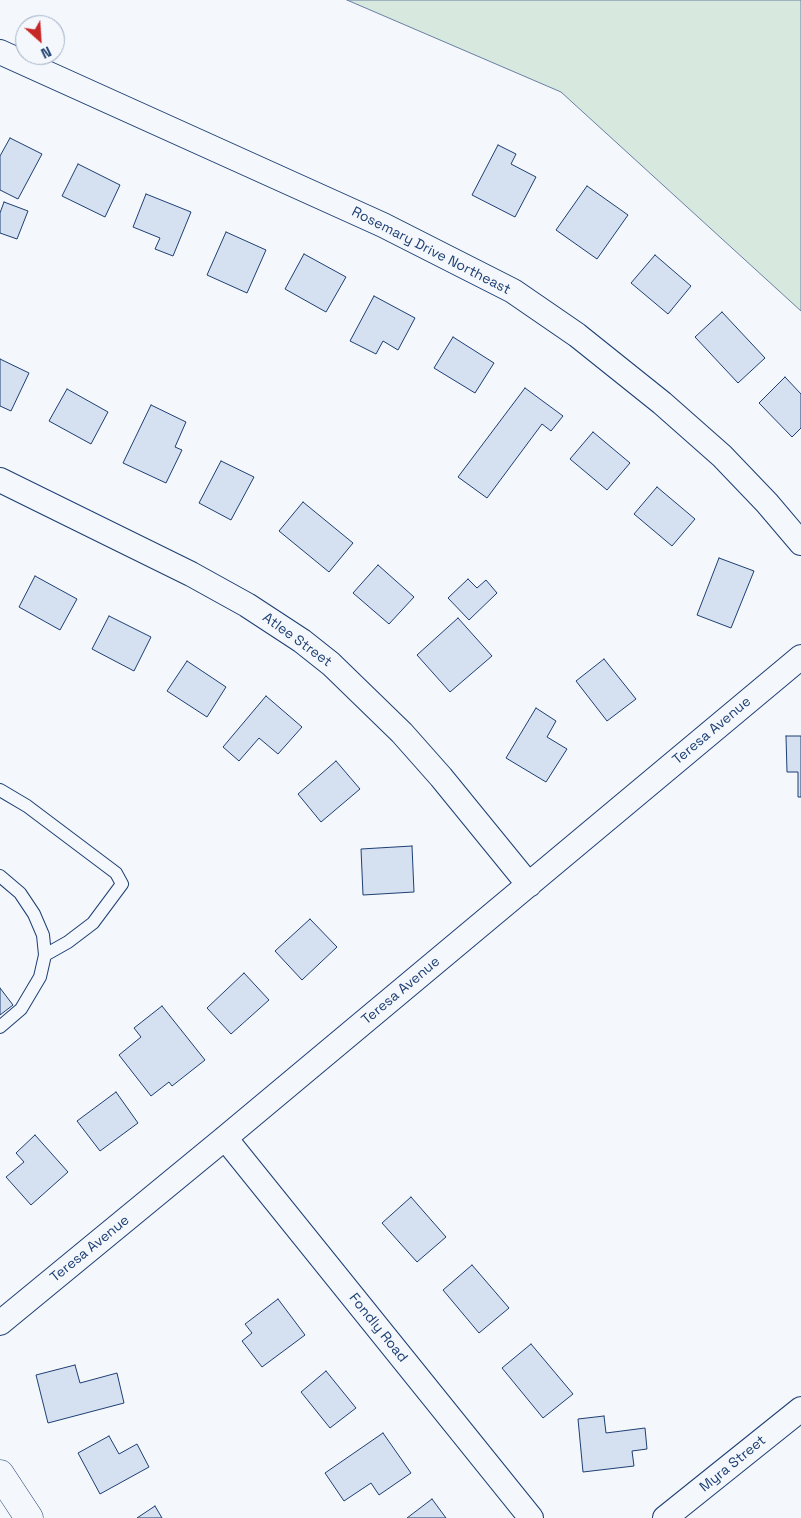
<!DOCTYPE html>
<style>
body{margin:0}
#map{position:relative;width:801px;height:1518px;overflow:hidden;background:#f4f7fb;font-family:"Space Grotesk",sans-serif}
canvas{display:block}
.north{position:absolute;left:15px;top:15px;width:50px;height:50px;box-sizing:border-box;background:#f4f7fb;border:1px solid #9eadc5;border-radius:50%;rotate:154deg;font-size:14px;font-weight:700;line-height:20px;text-align:center;color:#1d3f73}
.north::after{content:'';display:block;margin:auto;width:18px;height:22px;background:#c62828;clip-path:polygon(50% 0,100% 100%,50% 72%,0 100%)}
</style>
<div id="map">
<canvas width="801" height="1518"></canvas>
<div class="north">N</div>
</div>
<script>
const c = document.querySelector('canvas').getContext('2d');
c.lineJoin = 'round';
function paint(path, color) { c.fillStyle = color; c.fill(path, 'evenodd'); }
const poly = rows => new Path2D(rows.map(r => 'M' + r).join(''));
function stroke(path, color, width, dash) { c.strokeStyle = color; c.lineWidth = width; c.lineCap = dash ? 'butt' : 'round'; c.setLineDash(dash || []); c.stroke(path); }
function label(font, color, halo, rows, align = 'center') {
  c.font = font + ' "Space Grotesk",sans-serif'; c.lineWidth = 4; c.setLineDash([]); c.textBaseline = 'middle'; c.strokeStyle = halo; c.fillStyle = color; for (const [text, x, y, turn = 0] of rows) {
    c.save(); c.translate(x, y); c.rotate((+turn || 0) * Math.PI / 180); c.textAlign = isNaN(turn) ? turn : align; if (halo) c.strokeText(text, 0, 0); c.fillText(text, 0, 0); c.restore();
  }
}
const green = poly([
 [347,0,801,0,801,311,561,92,347,0]
]);
paint(green, '#d7e8df');
stroke(green, '#687fa3', 1);
const building = poly([
 [10,138,42,154,18,199,0,190,0,156,10,138],
 [498,145,516,154,511,164,536,177,515,217,472,195,498,145],
 [78,164,120,185,105,217,62,196,78,164],
 [587,186,628,215,597,259,556,230,587,186],
 [146,194,191,212,173,256,155,249,160,238,133,227,146,194],
 [4,202,28,211,17,239,0,233,0,213,4,202],
 [226,232,266,250,247,293,207,275,226,232],
 [304,254,346,277,326,312,285,289,304,254],
 [655,255,691,286,668,314,631,283,655,255],
 [374,296,415,318,398,350,383,341,376,354,350,341,374,296],
 [722,312,765,358,738,383,695,337,722,312],
 [453,337,494,363,475,393,434,368,453,337],
 [0,359,29,373,11,411,0,406,0,359],
 [785,377,801,394,801,428,792,437,759,403,785,377],
 [525,388,563,416,551,431,542,424,487,498,458,477,525,388],
 [67,389,108,412,91,444,49,421,67,389],
 [151,405,186,422,175,447,182,450,166,483,123,463,151,405],
 [593,432,630,463,607,490,570,459,593,432],
 [221,461,254,477,231,520,199,503,221,461],
 [657,487,695,519,672,546,634,514,657,487],
 [303,502,353,543,329,572,279,531,303,502],
 [719,558,754,571,731,628,697,615,719,558],
 [378,565,414,597,389,624,353,593,378,565],
 [35,576,77,599,60,630,19,607,35,576],
 [468,579,477,588,486,580,497,593,469,620,448,598,468,579],
 [109,616,151,637,134,671,92,649,109,616],
 [458,618,492,656,450,692,417,655,458,618],
 [604,659,636,699,607,721,576,681,604,659],
 [187,661,226,687,207,717,167,691,187,661],
 [266,696,302,727,278,754,259,738,239,761,223,747,266,696],
 [536,708,556,721,547,737,567,749,546,782,506,758,536,708],
 [786,736,801,736,801,797,798,797,798,772,787,772,786,736],
 [336,761,360,789,321,822,298,794,336,761],
 [412,846,414,892,363,895,361,849,412,846],
 [310,919,337,947,302,980,275,951,310,919],
 [244,973,269,1000,231,1034,207,1008,244,973],
 [0,988,13,1005,0,1015,0,988],
 [162,1006,205,1060,172,1086,169,1082,151,1096,119,1055,141,1037,134,1028,162,1006],
 [116,1092,138,1123,100,1151,77,1121,116,1092],
 [35,1135,68,1172,31,1205,6,1177,24,1162,16,1153,35,1135],
 [411,1197,446,1237,417,1262,382,1223,411,1197],
 [472,1265,509,1308,479,1333,443,1290,472,1265],
 [278,1299,305,1335,262,1367,242,1341,252,1333,245,1324,278,1299],
 [531,1344,573,1394,543,1418,502,1368,531,1344],
 [75,1365,80,1383,117,1373,124,1403,48,1423,36,1375,75,1365],
 [326,1371,356,1408,330,1428,301,1392,326,1371],
 [604,1416,606,1433,645,1428,647,1449,632,1451,634,1466,583,1472,578,1419,604,1416],
 [383,1433,411,1473,379,1495,371,1483,344,1501,325,1473,383,1433],
 [109,1436,119,1454,137,1444,149,1467,100,1494,78,1453,109,1436],
 [432,1499,446,1518,407,1518,432,1499],
 [155,1506,162,1518,137,1518,155,1506]
]);
paint(building, '#d5e0f0');
stroke(building, '#1d3f73', 1);
const service = poly([
 [0,790,27,806,116,873,122,884,93,923,68,942,45,955],
 [0,876,20,893,34,914,43,935,45,955,40,977,21,1009,0,1027]
]);
const minor = poly([
 [0,52,383,225,513,291,577,335,662,403,722,456,767,503,801,543],
 [0,480,191,574,247,605,302,641,331,664,402,733,441,777,529,885],
 [225,1138,531,1518],
 [0,1323,225,1138,801,657],
 [665,1518,801,1409]
]);
const primary = poly([
 [0,1474,29,1518]
]);
stroke(service, '#1d3f73', 14);
stroke(minor, '#1d3f73', 26);
stroke(primary, '#1d3f73', 29);
stroke(service, '#f4f7fb', 12);
stroke(minor, '#f4f7fb', 24);
stroke(primary, '#f4f7fb', 28);
label('14px', '#1d3f73', '#f4f7fb', [
 ["Rosemary Drive Northeast",431,251,27],
 ["Atlee Street",297,640,36],
 ["Teresa Avenue",712,731,-40],
 ["Teresa Avenue",401,991,-40],
 ["Teresa Avenue",90,1249,-39],
 ["Fondly Road",378,1328,51],
 ["Myra Street",733,1464,-39]
]);
</script>
